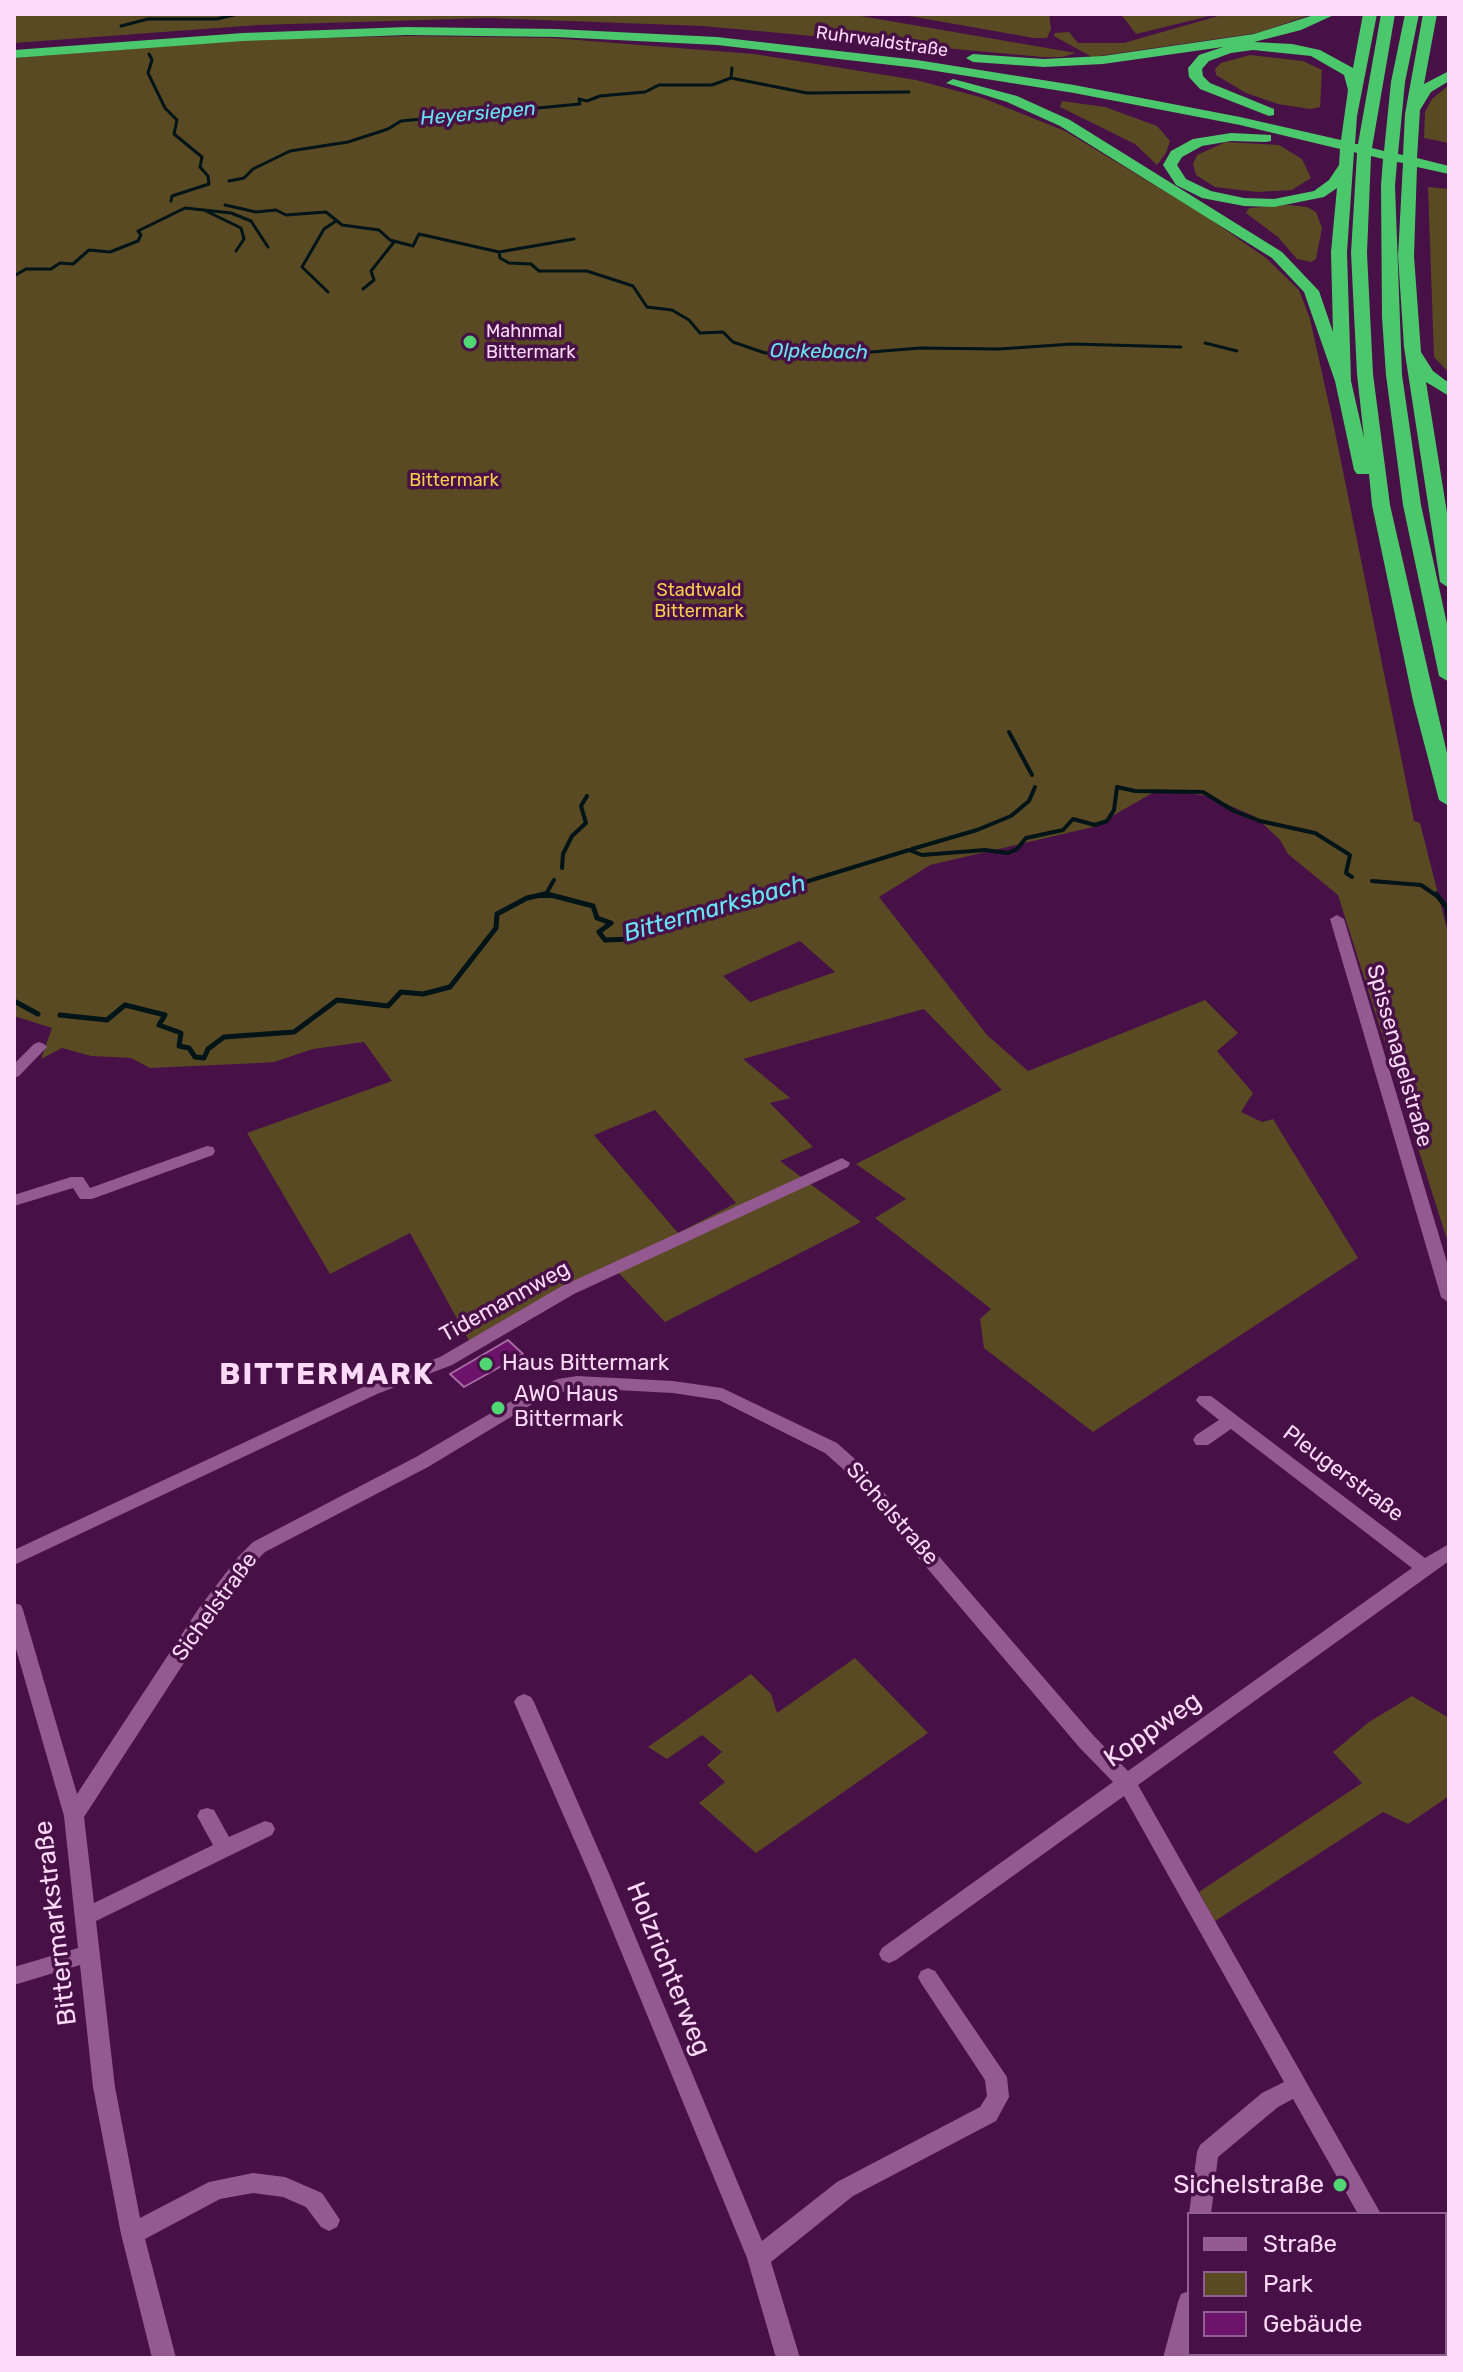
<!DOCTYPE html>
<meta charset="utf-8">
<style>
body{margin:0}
#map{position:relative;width:1463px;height:2372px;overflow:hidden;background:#471046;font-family:Rubik,sans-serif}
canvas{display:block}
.frame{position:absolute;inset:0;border:16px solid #fbd9f7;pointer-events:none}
.legend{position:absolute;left:1187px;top:2212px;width:260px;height:144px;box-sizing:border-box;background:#471046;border:2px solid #8f608d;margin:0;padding:10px 14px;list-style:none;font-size:24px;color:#fbd9f7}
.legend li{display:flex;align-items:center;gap:16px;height:40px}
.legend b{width:40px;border:2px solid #8f608d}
</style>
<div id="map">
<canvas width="1463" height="2372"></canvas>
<div class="frame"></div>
<ul class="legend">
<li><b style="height:10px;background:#955991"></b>Straße</li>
<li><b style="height:22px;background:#594a23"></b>Park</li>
<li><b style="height:22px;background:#6d136b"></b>Gebäude</li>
</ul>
</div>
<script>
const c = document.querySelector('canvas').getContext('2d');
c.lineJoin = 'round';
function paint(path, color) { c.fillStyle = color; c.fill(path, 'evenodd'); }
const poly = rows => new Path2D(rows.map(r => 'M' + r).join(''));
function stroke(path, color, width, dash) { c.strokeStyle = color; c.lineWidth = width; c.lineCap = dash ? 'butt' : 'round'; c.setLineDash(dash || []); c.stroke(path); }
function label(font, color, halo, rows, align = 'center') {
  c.font = font + ' Rubik,sans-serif'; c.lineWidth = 7; c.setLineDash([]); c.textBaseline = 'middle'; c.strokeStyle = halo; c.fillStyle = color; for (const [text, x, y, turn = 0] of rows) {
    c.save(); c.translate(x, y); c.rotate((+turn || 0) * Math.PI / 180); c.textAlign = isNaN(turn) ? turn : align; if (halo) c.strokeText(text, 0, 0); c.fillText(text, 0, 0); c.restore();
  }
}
paint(poly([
 [14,14,849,14,1076,53,1062,57,1043,57,703,26,488,18,258,25,14,43],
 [898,14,1049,14,1051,29,1047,38,1034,38],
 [1121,14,1218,14,1136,34],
 [1225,14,1313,14,1257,33,1092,57,1054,36,1055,33,1069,32,1078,43,1124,43],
 [409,36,552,38,754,54,916,80,980,97,1065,131,1207,217,1266,258,1299,290,1310,319,1334,427,1414,821,1420,823,1449,937,1449,1246,1338,895,1288,854,1280,840,1256,817,1208,796,1173,791,1156,791,1093,827,930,865,879,897,987,1035,1028,1071,1205,1000,1238,1033,1217,1051,1253,1093,1241,1112,1262,1122,1273,1119,1358,1258,1093,1432,984,1348,980,1319,991,1309,875,1218,906,1199,856,1164,1002,1090,924,1009,743,1059,790,1098,770,1103,813,1147,780,1161,861,1222,665,1322,614,1268,472,1346,410,1233,330,1274,247,1133,392,1081,364,1042,313,1049,274,1062,260,1063,150,1068,131,1058,91,1056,62,1048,41,1059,52,1028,14,1016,14,58,247,40],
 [800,941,835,972,750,1002,723,976],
 [655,1110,736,1203,678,1233,594,1135],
 [1250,55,1303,61,1322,70,1320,107,1310,109,1278,104,1246,93,1216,75,1215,69,1221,63],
 [1449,85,1449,143,1424,138,1425,112,1432,99],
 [1062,101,1105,107,1157,126,1170,141,1166,153,1157,165,1135,144,1060,107],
 [1226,142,1279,145,1302,159,1311,178,1292,190,1257,192,1215,187,1196,175,1193,164,1197,155],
 [1428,187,1449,189,1449,373,1434,357],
 [1289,205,1307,207,1316,212,1322,228,1316,259,1311,262,1297,259,1278,237,1246,213,1249,208],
 [855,1658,928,1733,756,1853,699,1803,725,1782,707,1765,722,1752,702,1735,667,1759,648,1747,751,1674,771,1694,777,1713],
 [1412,1696,1449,1718,1449,1796,1408,1824,1383,1812,1215,1921,1199,1892,1362,1783,1333,1752,1369,1722]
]), '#594a23');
stroke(poly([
 [121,26,148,19,217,19,238,14],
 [149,54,152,60,148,73,165,108,177,120,174,134,202,157,200,167,208,176,209,184,172,196,171,201],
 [731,78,807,93,909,92],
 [229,181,244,178,253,169,290,151,348,142,388,129,401,121,580,104,579,99,587,101,600,96,645,92,659,85,712,85,731,78,732,68],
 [225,205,256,212,276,210,286,215,326,212,342,225,379,230,390,240,413,246,419,234,499,252,500,258,509,263,531,264,539,271,587,271,633,286,647,307,672,310,689,320,700,333,723,332,733,342,765,353,796,352,822,356,920,348,999,349,1072,344,1181,347],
 [204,210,241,228,244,239,236,251],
 [499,252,574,239],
 [14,276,26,269,51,269,60,263,73,264,89,250,110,252,138,241,141,235,138,231,185,208,231,213,251,221,268,247],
 [363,289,374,280,371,271,394,242],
 [328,292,302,267,324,229,336,221],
 [1205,343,1237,351]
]), '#001418', 3);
stroke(poly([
 [1009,732,1032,775],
 [912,849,977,830,1011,816,1029,801,1035,787],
 [562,868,563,854,572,836,586,823,581,806,587,796],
 [1372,881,1421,885,1437,896],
 [546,894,554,880],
 [535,896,555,896],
 [760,896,909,850,922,855,985,850,1008,853,1017,849,1026,838,1063,830,1073,819,1095,825,1107,821,1114,810,1117,787,1135,791,1203,792,1234,811,1260,821,1315,833,1350,855,1346,873,1352,877]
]), '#001418', 4);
stroke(poly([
 [547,894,593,906,597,918,611,923,599,932,605,940,632,939,766,894],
 [1436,894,1447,908,1449,923],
 [14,1001,38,1014],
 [60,1015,107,1020,125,1005,165,1015,159,1025,181,1033,179,1046,189,1048,195,1057,204,1058,208,1049,224,1037,294,1032,337,1000,388,1006,401,992,423,994,450,987,496,928,497,914,527,898,545,894]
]), '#001418', 5);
const building = poly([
 [508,1340,523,1354,464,1387,450,1374,508,1340]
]);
paint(building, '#6d136b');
stroke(building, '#a86ba4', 2);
paint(poly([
 [1337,915,1344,919,1449,1269,1449,1303,1441,1297,1330,919,1337,915],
 [39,1042,44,1044,47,1047,44,1050,19,1076,14,1078,14,1064,34,1044,39,1042],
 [207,1146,213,1147,215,1151,213,1155,92,1199,80,1199,73,1188,14,1206,14,1195,71,1177,83,1177,90,1188,207,1146],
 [842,1158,850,1163,848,1167,574,1294,452,1365,377,1394,14,1565,14,1550,365,1386,440,1357,562,1286,842,1158],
 [577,1376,673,1381,722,1388,837,1443,855,1459,1093,1735,1128,1771,1412,1568,1231,1429,1208,1445,1196,1445,1193,1440,1196,1435,1219,1420,1199,1404,1196,1400,1199,1396,1211,1396,1425,1558,1449,1544,1449,1561,1138,1785,1381,2214,1358,2214,1293,2099,1278,2107,1218,2157,1211,2214,1189,2214,1197,2152,1200,2145,1262,2093,1284,2082,1124,1796,896,1960,889,1963,882,1960,879,1954,882,1948,1113,1782,1079,1747,843,1469,825,1453,719,1400,673,1393,577,1388,544,1397,428,1467,265,1552,250,1567,213,1618,84,1817,94,1903,213,1845,197,1816,200,1810,207,1808,214,1810,229,1837,265,1821,272,1823,275,1829,272,1835,96,1921,115,2087,140,2218,209,2182,253,2173,285,2177,322,2193,340,2220,337,2227,329,2231,321,2227,306,2207,283,2197,253,2193,220,2199,145,2239,176,2358,152,2358,121,2234,93,2087,80,1965,14,1985,14,1967,78,1948,64,1816,14,1642,14,1603,21,1605,23,1610,77,1794,199,1608,238,1557,253,1542,416,1457,532,1389,558,1379,577,1376],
 [524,1694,531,1697,534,1702,610,1876,762,2241,837,2182,980,2107,987,2096,985,2080,921,1983,918,1977,921,1971,928,1968,935,1971,1007,2077,1009,2097,996,2121,853,2196,771,2262,800,2358,776,2358,747,2258,590,1876,514,1702,517,1697,524,1694],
 [1189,2291,1189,2349,1187,2358,1163,2358,1178,2302,1181,2294,1189,2291],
 [1445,2336,1449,2337,1449,2358,1438,2358,1436,2354,1445,2354,1445,2336]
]), '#955991');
paint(poly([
 [1317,14,1336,14,1301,30,1254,42,1292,44,1320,50,1353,68,1363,14,1377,14,1357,116,1355,144,1358,144,1381,14,1395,14,1372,148,1384,151,1391,82,1405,14,1419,14,1405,82,1398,154,1403,155,1405,114,1423,14,1437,14,1424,84,1449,71,1449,81,1431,92,1420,110,1417,158,1449,166,1449,174,1417,167,1414,256,1421,352,1433,371,1449,383,1449,396,1426,382,1449,525,1449,588,1440,582,1404,347,1398,256,1403,163,1397,162,1395,186,1402,375,1421,505,1449,633,1449,682,1439,676,1403,505,1386,375,1382,317,1381,186,1383,159,1371,156,1367,253,1373,374,1390,505,1449,762,1449,806,1439,800,1413,701,1372,505,1369,474,1357,474,1354,470,1335,381,1304,292,1272,258,1060,126,1007,102,946,83,953,79,1017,96,1070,120,1282,252,1319,291,1333,332,1331,252,1337,188,1324,197,1274,207,1244,206,1202,198,1176,185,1163,165,1171,151,1193,139,1231,133,1271,135,1271,141,1266,142,1231,141,1202,146,1182,157,1177,165,1186,179,1211,191,1244,198,1274,199,1314,191,1329,180,1339,165,1340,149,1240,125,1074,93,917,68,717,45,556,37,407,35,243,41,14,58,14,50,243,33,407,27,556,29,717,37,917,60,1074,85,1240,117,1341,140,1348,90,1344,75,1311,56,1253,50,1231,53,1209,61,1202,69,1203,76,1210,83,1274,109,1274,115,1269,116,1200,89,1189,77,1188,68,1199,55,1223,47,1103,64,1044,67,973,62,966,58,973,54,1044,59,1103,56,1254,34,1317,14],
 [1354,152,1357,153,1351,253,1357,374,1364,438,1351,381,1347,252,1354,152]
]), '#4bc76c');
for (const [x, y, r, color] of [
 [470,342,8,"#51d674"],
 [486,1364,8,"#51d674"],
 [498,1408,8,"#51d674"],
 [1340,2185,8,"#51d674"]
]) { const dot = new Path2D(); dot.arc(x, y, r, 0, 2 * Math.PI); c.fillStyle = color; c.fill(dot); stroke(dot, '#471046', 3); }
label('18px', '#fbd9f7', '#471046', [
 ["Ruhrwaldstraße",882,42,8]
]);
label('18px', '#fbd9f7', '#471046', [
 ["Mahnmal",486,332],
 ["Bittermark",486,353]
], 'left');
label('18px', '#facd4d', '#471046', [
 ["Bittermark",454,481],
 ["Stadtwald",699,591],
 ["Bittermark",699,612]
]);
label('italic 20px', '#68e3f6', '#471046', [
 ["Heyersiepen",478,114,-5],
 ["Olpkebach",819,352,1]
]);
label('22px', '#fbd9f7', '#471046', [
 ["Spissenagelstraße",1399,1056,74],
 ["Tidemannweg",505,1302,-29],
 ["Pleugerstraße",1343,1474,37],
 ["Sichelstraße",892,1514,49],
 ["Sichelstraße",215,1607,-54]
]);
label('22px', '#fbd9f7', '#471046', [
 ["Haus Bittermark",502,1364],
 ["AWO Haus",514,1395],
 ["Bittermark",514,1420]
], 'left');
label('italic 24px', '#68e3f6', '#471046', [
 ["Bittermarksbach",715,909,-16]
]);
label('26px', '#fbd9f7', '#471046', [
 ["Koppweg",1153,1730,-35],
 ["Bittermarkstraße",56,1923,-97],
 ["Holzrichterweg",668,1969,68]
]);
label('26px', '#fbd9f7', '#471046', [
 ["Sichelstraße",1324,2185]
], 'right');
c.letterSpacing = '2px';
label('bold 30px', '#fbd9f7', '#471046', [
 ["BITTERMARK",327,1375]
]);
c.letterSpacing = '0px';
</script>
